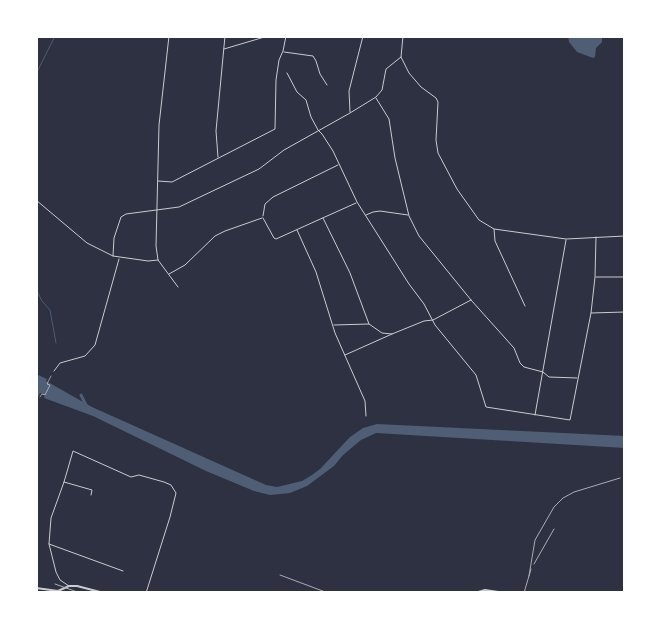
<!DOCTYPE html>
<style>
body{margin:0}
#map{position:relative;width:661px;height:629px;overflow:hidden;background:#2d3142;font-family:"Noto Sans",sans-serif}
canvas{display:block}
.frame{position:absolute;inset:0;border:38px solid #fff;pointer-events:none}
</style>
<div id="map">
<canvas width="661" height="629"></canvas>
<div class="frame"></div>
</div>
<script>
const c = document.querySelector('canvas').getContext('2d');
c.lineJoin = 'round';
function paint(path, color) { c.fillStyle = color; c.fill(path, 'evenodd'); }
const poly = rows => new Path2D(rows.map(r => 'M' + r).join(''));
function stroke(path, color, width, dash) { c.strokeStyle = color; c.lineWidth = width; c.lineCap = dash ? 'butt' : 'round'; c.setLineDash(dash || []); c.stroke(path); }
paint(poly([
 [568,36,602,36,602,42,596,48,595,57,593,58,577,52,569,42],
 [36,374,47,379,46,381,92,407,266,485,277,487,302,481,312,475,320,469,350,437,363,428,377,424,625,436,625,448,376,433,361,440,343,455,334,466,307,486,290,493,270,495,254,491,206,471,93,416,44,398,45,395,40,393,38,397,36,396]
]), '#4f5d75');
stroke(poly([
 [36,74,55,36],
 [36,289,42,301,50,310,56,343]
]), '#4f5d75', 1);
stroke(poly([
 [81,395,86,405]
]), '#4f5d75', 3);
stroke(poly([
 [40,397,42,394,45,395,50,385,47,384,51,376]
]), '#fff', 0.5);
stroke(poly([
 [169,36,159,125,156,246,158,260,178,287],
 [403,36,401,57,409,73,421,87,436,98,438,102,436,140,438,153,457,189,479,220,494,229,566,239,625,236],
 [224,49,268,36],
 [284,52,313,56,316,61,320,74,327,85],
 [287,73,297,92,306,100,311,117,318,130,322,134,333,151,357,202,409,284,424,304,435,325,476,375,486,407,570,420,591,313,595,277,596,237],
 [376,98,389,119,395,158,409,216,419,236,471,300,514,348,520,363,524,367,543,372,549,377,577,378],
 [350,112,349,91,363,36],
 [218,157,216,131,225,36],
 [158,181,172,182,275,129,276,80,279,60,283,51,286,36],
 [36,200,87,243,113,256,148,261,158,260],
 [366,215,373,212,380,211,408,215],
 [263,216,265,204,273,197,338,165],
 [263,218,274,238,276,239,356,203],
 [323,218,350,273,369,324],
 [494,229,495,241,525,306],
 [297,230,316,272,335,333,365,401,366,416],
 [113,256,114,238,121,217,126,214,179,207,259,169,284,150,350,113,376,97,382,90,386,69,401,57],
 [169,274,185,265,215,236,225,231,262,218],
 [596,277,625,277],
 [591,313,625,312],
 [334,325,369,324,382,333,392,334],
 [345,355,392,334,424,321,433,320,471,300],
 [54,371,60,363,85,356,95,345,119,259],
 [535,415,566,240],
 [64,482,92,490,91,495],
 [49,544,123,571],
 [69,586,60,580,56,572,49,544,51,518,64,482,73,451,131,477,139,475,164,482,171,485,176,493,170,517,146,593]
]), '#caccd0', 1);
stroke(poly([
 [36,588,58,591,69,586,77,586,104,593],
 [475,593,485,590,505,593]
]), '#caccd0', 2);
stroke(poly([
 [534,564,554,529],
 [280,575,328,593],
 [529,576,535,540,554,507,563,498,574,492,620,478],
 [55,584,80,593],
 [524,593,531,569]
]), '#abadb3', 1);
</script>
